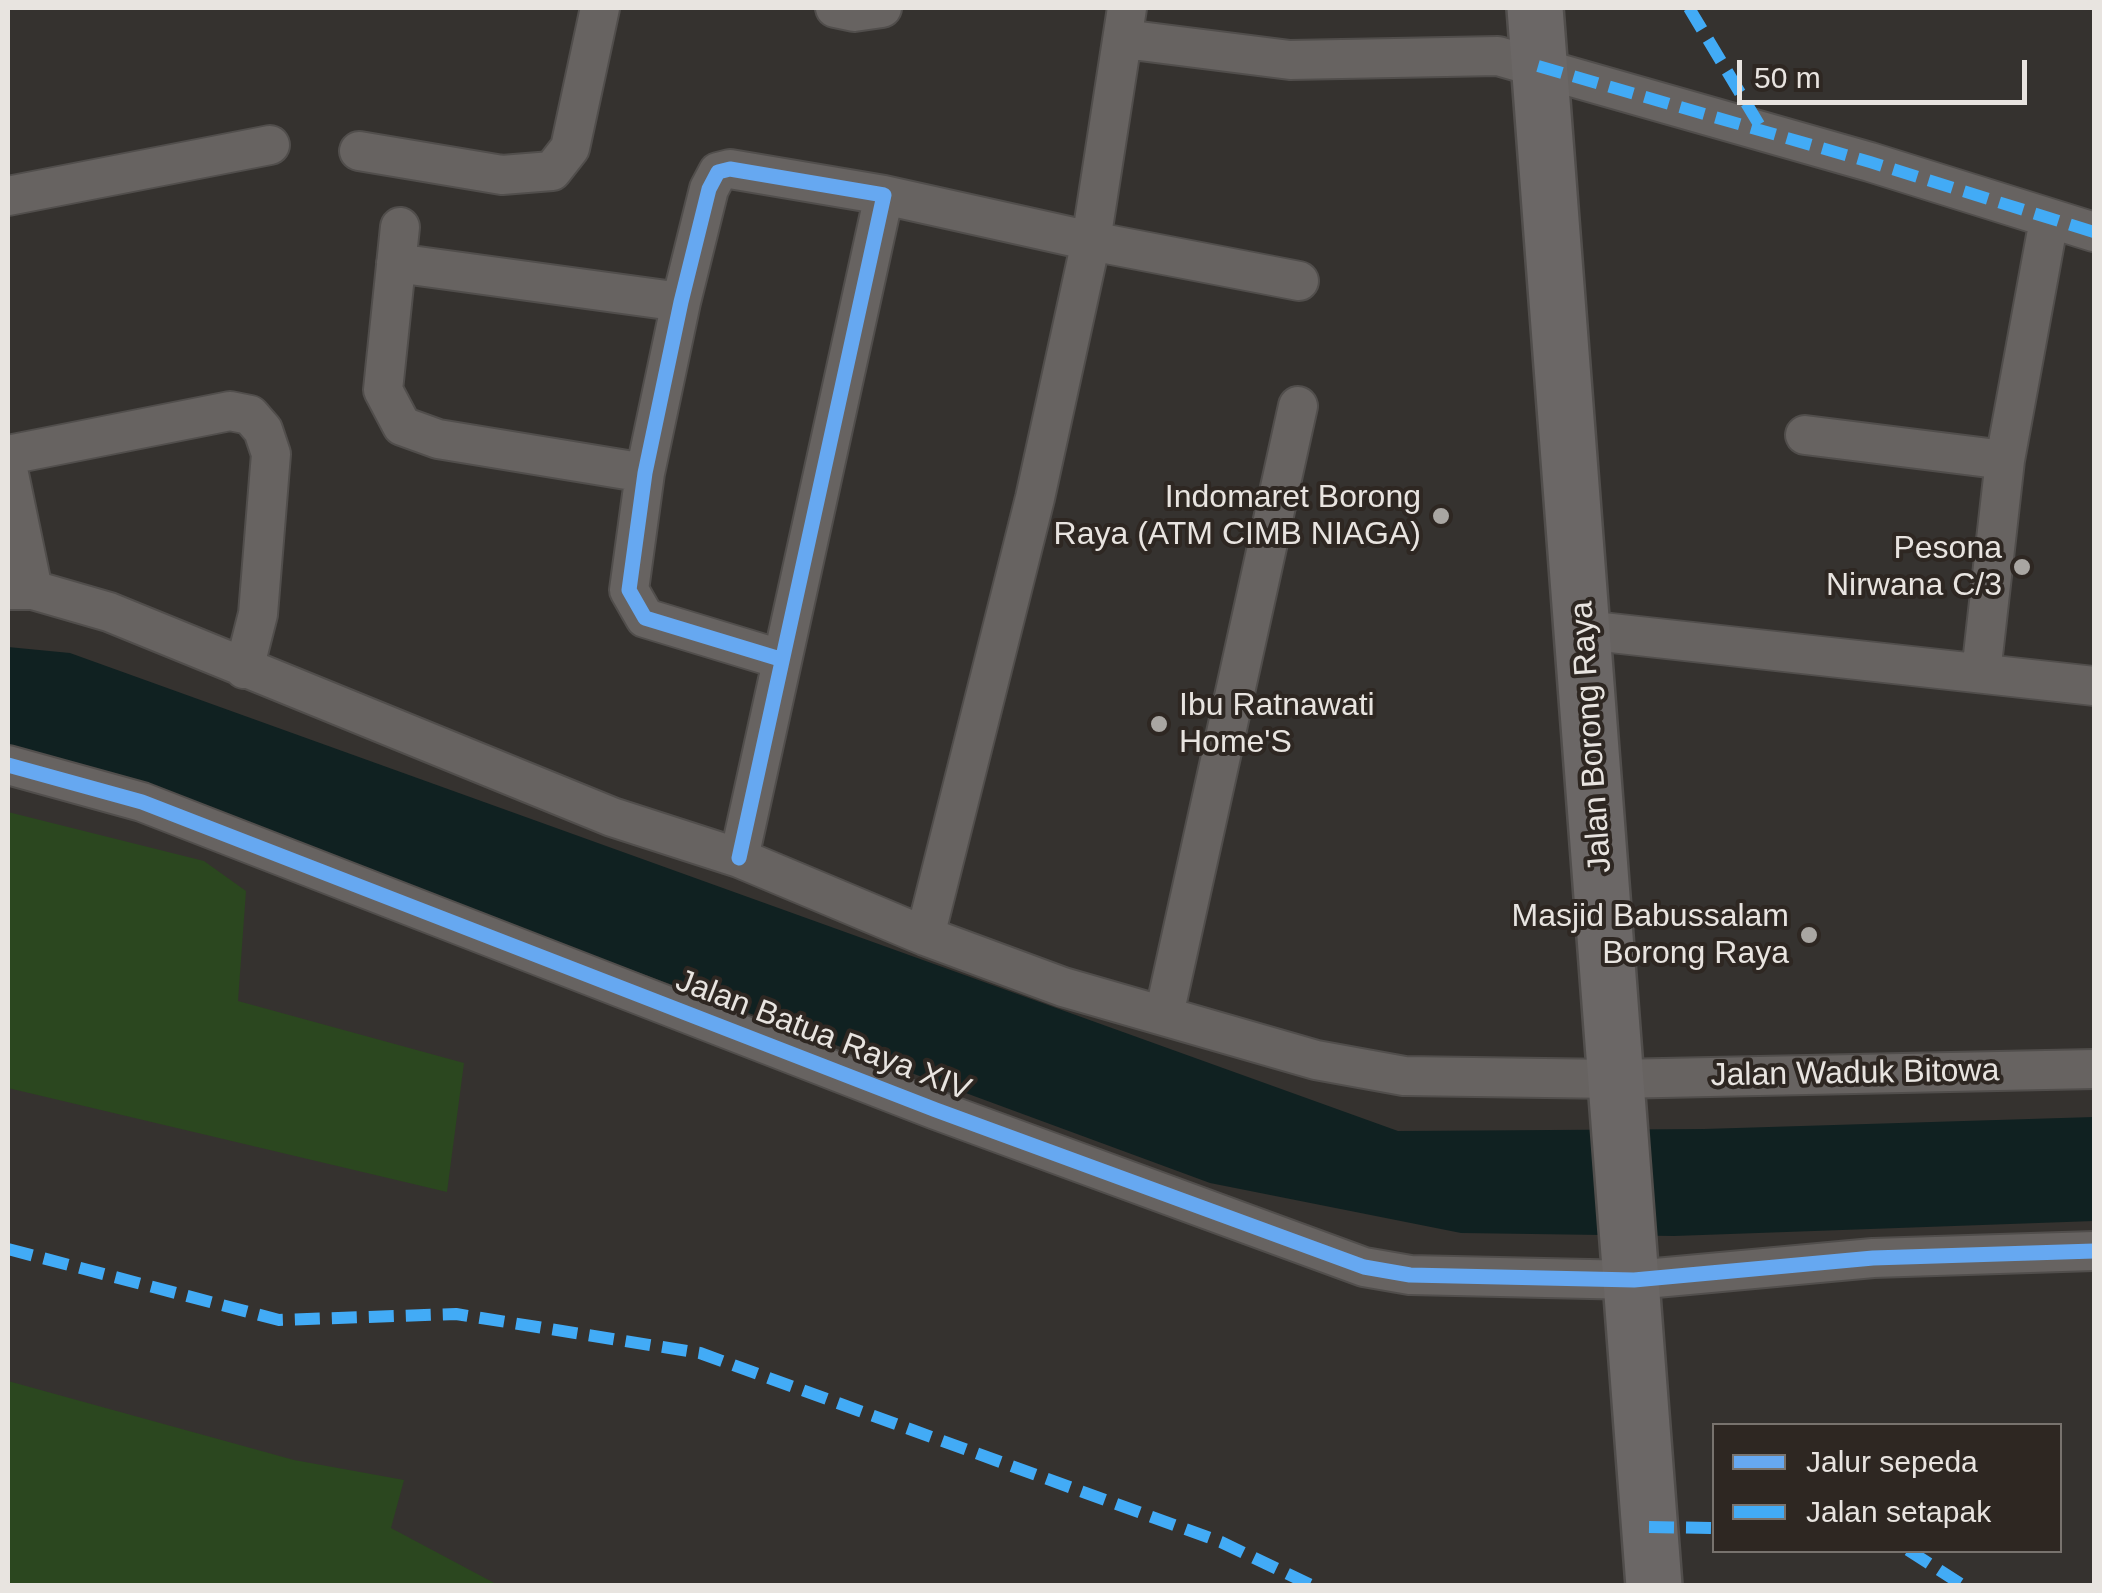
<!DOCTYPE html>
<style>
body{margin:0}
#map{position:relative;width:2102px;height:1593px;overflow:hidden;background:#35322f;font-family:Helvetica,sans-serif}
canvas{display:block}
.frame{position:absolute;inset:0;border:10px solid #e8e4e0;pointer-events:none}
.legend{position:absolute;left:1712px;top:1423px;width:350px;height:130px;box-sizing:border-box;background:#2e2722;border:2px solid #78736e;margin:0;padding:12px 18px;list-style:none;font-size:30px;color:#e8e4e0}
.legend li{display:flex;align-items:center;gap:20px;height:50px}
.legend b{width:50px;border:2px solid #78736e}
.scale{position:absolute;left:1737px;top:60px;width:290px;height:45px;box-sizing:border-box;border:5px solid #e8e4e0;border-top:0;padding-left:12px;font-size:30px;line-height:35px;white-space:nowrap;color:#e8e4e0;-webkit-text-stroke:8px #2e2722;paint-order:stroke}
</style>
<div id="map">
<canvas width="2102" height="1593"></canvas>
<div class="frame"></div>
<ul class="legend">
<li><b style="height:12px;background:#66a8f1"></b>Jalur sepeda</li>
<li><b style="height:12px;background:#42abf6"></b>Jalan setapak</li>
</ul>
<div class="scale">50 m</div>
</div>
<script>
const c = document.querySelector('canvas').getContext('2d');
c.lineJoin = 'round';
function paint(path, color) { c.fillStyle = color; c.fill(path, 'evenodd'); }
const poly = rows => new Path2D(rows.map(r => 'M' + r).join(''));
function stroke(path, color, width, dash) { c.strokeStyle = color; c.lineWidth = width; c.lineCap = dash ? 'butt' : 'round'; c.setLineDash(dash || []); c.stroke(path); }
function label(font, color, halo, rows, align = 'center') {
  c.font = font + ' Helvetica,sans-serif'; c.lineWidth = 8; c.setLineDash([]); c.textBaseline = 'middle'; c.strokeStyle = halo; c.fillStyle = color; for (const [text, x, y, turn = 0] of rows) {
    c.save(); c.translate(x, y); c.rotate((+turn || 0) * Math.PI / 180); c.textAlign = isNaN(turn) ? turn : align; if (halo) c.strokeText(text, 0, 0); c.fillText(text, 0, 0); c.restore();
  }
}
paint(poly([
 [8,812,204,861,246,891,238,1001,464,1063,447,1192,8,1088],
 [8,1381,294,1460,404,1480,391,1528,498,1585,8,1585]
]), '#2b471f');
paint(poly([
 [8,647,70,653,1398,1131,1704,1129,2094,1117,2094,1221,1674,1236,1461,1233,1210,1183,70,763,8,749]
]), '#102121');
const minor = poly([
 [835,8,854,12,882,8],
 [1127,8,1091,241,1299,281],
 [1124,39,1290,60,1498,56,1870,162,2094,232],
 [359,151,502,175,552,171,570,148,600,8],
 [884,195,1091,241,1035,498,925,936],
 [8,196,270,145],
 [400,227,383,390,402,426,438,439,645,473],
 [396,263,681,302],
 [1805,435,2005,460],
 [8,455,230,411,250,415,263,430,271,454,258,614,244,669],
 [8,469,33,590],
 [8,590,33,590,109,612,612,817,739,858,925,936,1063,987,1316,1060,1404,1076,1615,1079,2094,1069],
 [1584,630,2094,686],
 [1981,673,2005,460,2046,236],
 [8,765,142,802,936,1110,1364,1267,1410,1275,1634,1280,1873,1258,2094,1251],
 [739,858,884,195,730,169,718,172,709,189,681,302,645,473,629,590,645,618,780,659],
 [1164,1015,1298,406]
]);
const secondary = poly([
 [1535,8,1654,1586]
]);
stroke(minor, '#514e4c', 42);
stroke(secondary, '#514e4c', 60);
stroke(minor, '#676361', 38);
stroke(secondary, '#6b6766', 55);
stroke(poly([
 [1689,8,1763,131],
 [1538,66,1870,162,2094,232],
 [8,1249,279,1320,456,1314,700,1353,1221,1542,1313,1586],
 [1649,1527,1714,1528],
 [1908,1550,1964,1586]
]), '#42abf6', 12, [25, 12]);
stroke(poly([
 [8,765,142,802,936,1110,1364,1267,1410,1275,1634,1280,1873,1258,2094,1251],
 [739,858,884,195,730,169,718,172,709,189,681,302,645,473,629,590,645,618,780,659]
]), '#66a8f1', 15);
for (const [x, y, r, color] of [
 [1441,516,10,"#a9a6a2"],
 [2022,567,10,"#a9a6a2"],
 [1159,724,10,"#a9a6a2"],
 [1809,935,10,"#a9a6a2"]
]) { const dot = new Path2D(); dot.arc(x, y, r, 0, 2 * Math.PI); c.fillStyle = color; c.fill(dot); stroke(dot, '#2e2722', 4); }
label('32px', '#e8e4e0', '#2e2722', [
 ["Indomaret Borong",1421,498],
 ["Raya (ATM CIMB NIAGA)",1421,535],
 ["Pesona",2002,549],
 ["Nirwana C/3",2002,586],
 ["Ibu Ratnawati",1179,706,"left"],
 ["Home'S",1179,743,"left"],
 ["Masjid Babussalam",1789,917],
 ["Borong Raya",1789,954]
], 'right');
label('32px', '#e8e4e0', '#2e2722', [
 ["Jalan Borong Raya",1592,737,-94],
 ["Jalan Batua Raya XIV",823,1036,21],
 ["Jalan Waduk Bitowa",1855,1074,-1]
]);
</script>
